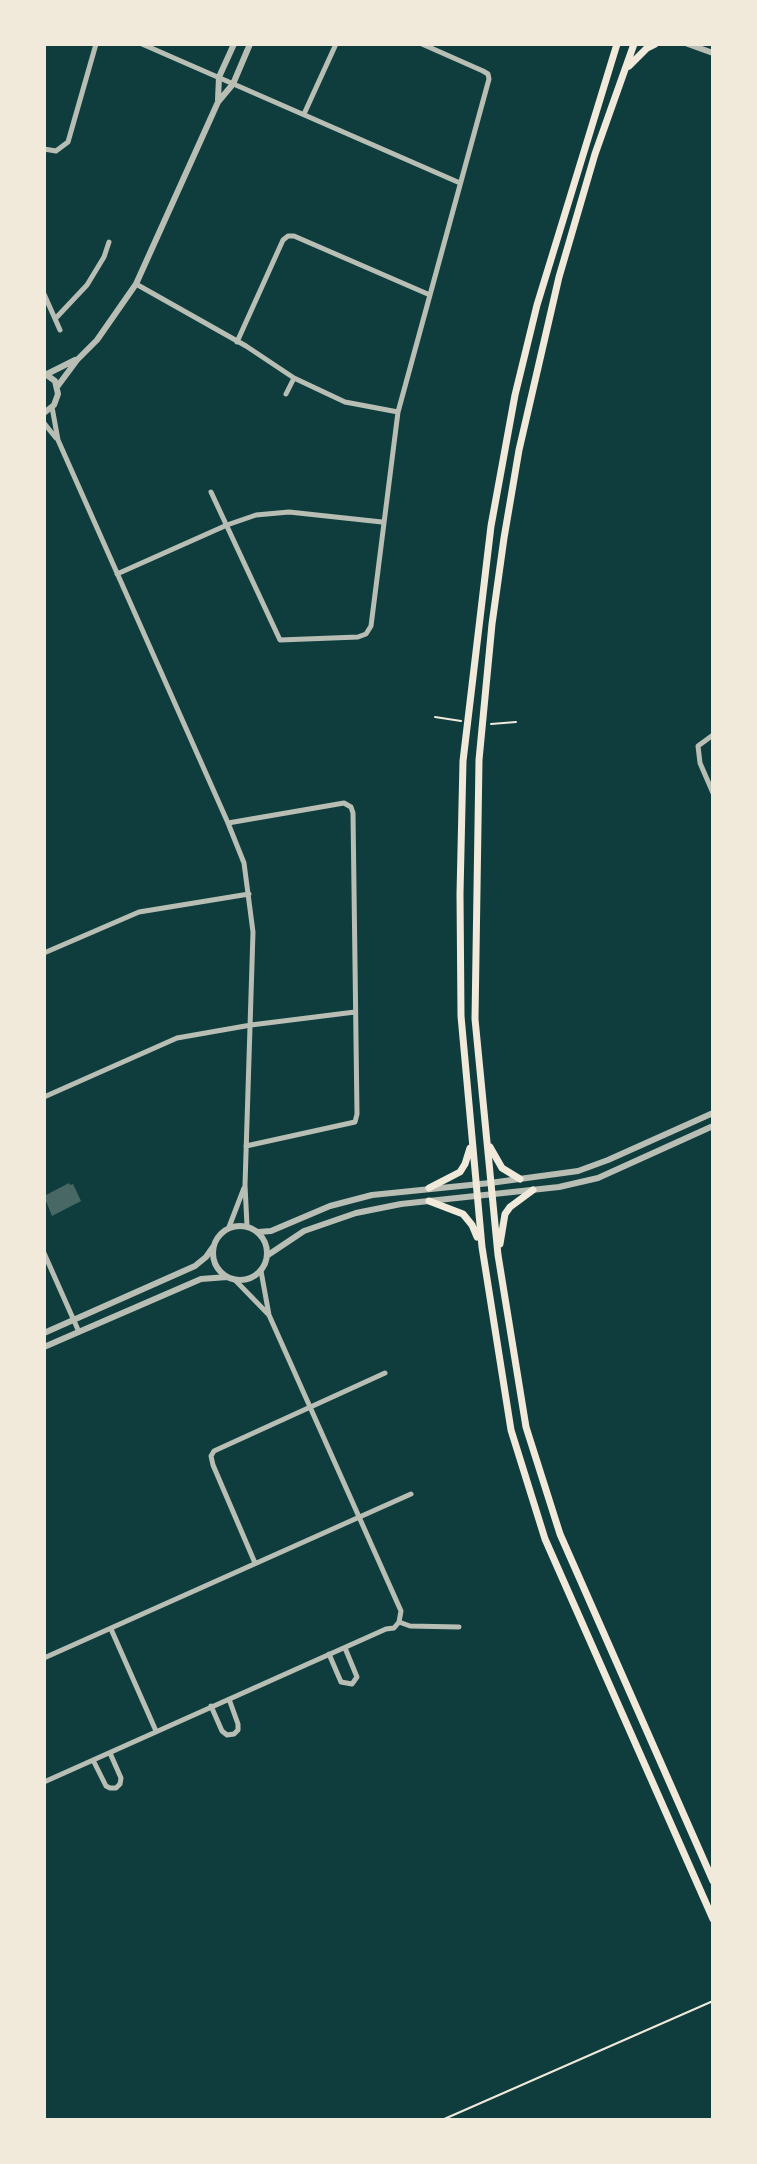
<!DOCTYPE html>
<style>
body{margin:0}
#map{position:relative;width:757px;height:2164px;overflow:hidden;background:#0f3d3e;font-family:"Source Sans 3",sans-serif}
canvas{display:block}
.frame{position:absolute;inset:0;border:46px solid #f1e9da;pointer-events:none}
</style>
<div id="map">
<canvas width="757" height="2164"></canvas>
<div class="frame"></div>
</div>
<script>
const c = document.querySelector('canvas').getContext('2d');
c.lineJoin = 'round';
function paint(path, color) { c.fillStyle = color; c.fill(path, 'evenodd'); }
const poly = rows => new Path2D(rows.map(r => 'M' + r).join(''));
function stroke(path, color, width, dash) { c.strokeStyle = color; c.lineWidth = width; c.lineCap = dash ? 'butt' : 'round'; c.setLineDash(dash || []); c.stroke(path); }
paint(poly([
 [69,1183,70,1185,73,1184,81,1201,52,1216,44,1196]
]), '#486865');
stroke(poly([
 [435,717,461,721],
 [491,724,516,722],
 [442,2120,713,2001]
]), '#f1e9da', 2);
stroke(poly([
 [142,44,460,183],
 [304,114,336,44],
 [44,149,56,151,68,142,96,44],
 [136,284,246,346,294,378,345,402,398,412],
 [44,294,60,330],
 [55,319,87,285,104,257,109,242],
 [237,342,283,240,288,236,294,236,430,295],
 [286,394,294,378],
 [52,407,58,440,228,823,244,863,253,932,245,1185,247,1226],
 [44,423,56,438],
 [211,492,280,640,358,637,366,634,371,626,398,412,489,79,488,74,483,71,422,44],
 [117,574,227,525,256,515,289,512,382,522],
 [713,735,698,746,700,763,713,793],
 [228,823,344,803,351,807,353,813,357,1114,355,1122,246,1146],
 [44,953,139,912,249,894],
 [44,1097,177,1038,251,1025,355,1012],
 [229,1227,244,1188],
 [44,1253,79,1332],
 [234,1279,269,1315],
 [255,1563,213,1465,211,1456,214,1451,385,1373],
 [399,1622,410,1626,459,1627],
 [111,1629,156,1731],
 [329,1654,341,1682,352,1684,357,1677,345,1648],
 [44,1658,411,1494],
 [211,1706,222,1731,227,1735,234,1734,238,1730,238,1724,229,1699],
 [93,1760,106,1786,110,1788,116,1788,120,1784,121,1778,110,1753],
 [44,1782,386,1629,394,1628,399,1622,401,1611,269,1315,261,1271]
]), '#b8beb3', 5);
stroke(poly([
 [688,44,713,53],
 [218,100,219,77,234,44],
 [44,373,55,381,58,394,54,405,44,413],
 [47,374,75,360],
 [57,387,77,360,97,340,136,284,218,102,233,84,250,44],
 '213 1253a27 27 0 1 1 54 0a27 27 0 1 1-54 0Z',
 [258,1232,271,1231,330,1206,372,1195,490,1183,578,1171,608,1160,713,1113],
 [268,1255,304,1231,356,1213,401,1204,559,1187,598,1178,713,1126],
 [44,1333,195,1266,206,1257,213,1247],
 [44,1347,201,1279,227,1277]
]), '#b8beb3', 6);
stroke(poly([
 [617,44,537,305,515,395,491,526,463,761,460,894,461,1016,482,1247,511,1430,545,1539,713,1919],
 [634,44,595,154,559,277,519,450,504,538,492,624,479,760,475,1019,498,1255,526,1427,560,1534,713,1881],
 [629,66,647,48,655,44],
 [490,1147,502,1168,520,1179],
 [429,1188,460,1172,465,1164,470,1148],
 [429,1201,463,1214,472,1225,477,1237],
 [500,1244,505,1214,510,1207,533,1190]
]), '#f1e9da', 7);
</script>
